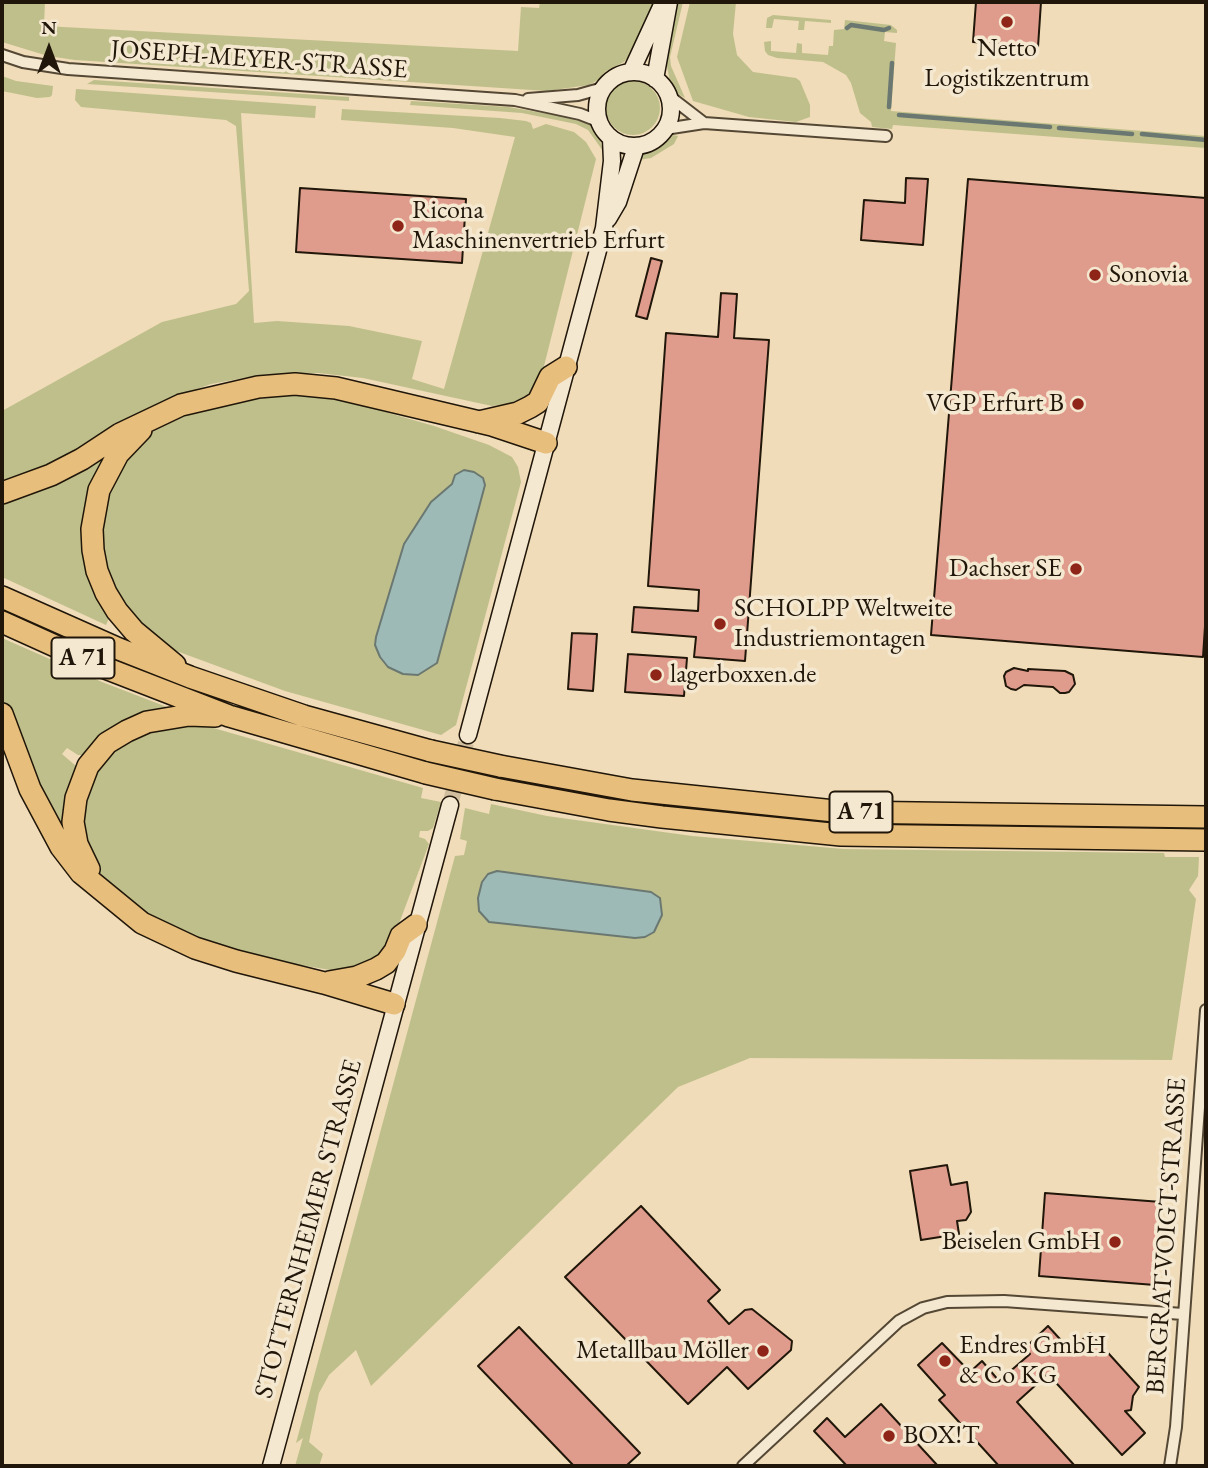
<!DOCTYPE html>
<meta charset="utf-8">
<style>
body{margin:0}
#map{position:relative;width:1208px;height:1468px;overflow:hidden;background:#f0dcb8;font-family:"EB Garamond",serif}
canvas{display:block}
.frame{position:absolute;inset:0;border:4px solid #201609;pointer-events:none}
.north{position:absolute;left:14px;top:14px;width:70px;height:70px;-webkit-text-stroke:5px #f5e8d1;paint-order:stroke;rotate:0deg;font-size:19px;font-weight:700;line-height:28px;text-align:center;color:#201609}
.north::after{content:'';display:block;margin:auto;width:24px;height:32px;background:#201609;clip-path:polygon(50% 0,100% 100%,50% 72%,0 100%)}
</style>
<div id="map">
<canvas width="1208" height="1468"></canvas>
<div class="frame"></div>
<div class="north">N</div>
</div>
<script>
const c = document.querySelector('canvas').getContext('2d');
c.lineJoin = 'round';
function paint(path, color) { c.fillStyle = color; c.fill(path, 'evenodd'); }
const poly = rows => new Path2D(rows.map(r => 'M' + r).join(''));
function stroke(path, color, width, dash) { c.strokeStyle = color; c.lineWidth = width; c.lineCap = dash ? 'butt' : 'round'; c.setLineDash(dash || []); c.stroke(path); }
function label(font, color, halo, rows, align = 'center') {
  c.font = font + ' "EB Garamond",serif'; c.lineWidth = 7; c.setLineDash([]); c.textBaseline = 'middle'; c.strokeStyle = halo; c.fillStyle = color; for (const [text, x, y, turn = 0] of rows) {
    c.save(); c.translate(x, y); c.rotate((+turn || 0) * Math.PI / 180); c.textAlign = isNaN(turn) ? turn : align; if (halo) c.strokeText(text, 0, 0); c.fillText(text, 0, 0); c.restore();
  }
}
paint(poly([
 [2,2,45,2,44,26,518,51,521,7,539,8,540,2,655,2,648,24,637,46,624,62,606,71,598,80,589,85,547,91,75,60,48,56,2,42],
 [677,2,683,2,670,57,671,66,685,98,678,94,670,82,666,61,669,32],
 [690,2,736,2,733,34,737,55,753,72,796,78,800,81,810,105,810,117,796,122,749,117,693,101,677,57],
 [773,15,831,20,831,23,805,21,804,30,798,30,799,21,774,19,772,28,766,28,767,18],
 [845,20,891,25,897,30,897,33,885,32,884,41,896,43,891,111,1206,136,1206,148,893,125,892,129,872,127,871,122,860,113,851,83,846,75,823,62,777,58,768,55,765,51,764,42,771,41,771,51,796,53,797,43,802,44,802,53,828,55,829,46,833,46,834,30,844,29],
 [2,76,16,81,53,86,52,95,50,97,37,98,2,91],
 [94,80,349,97,349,101,87,84],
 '606 108a27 27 0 1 1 54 0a27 27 0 1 1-54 0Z',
 [76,89,316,106,315,118,241,113,254,323,277,321,349,326,422,341,412,379,444,389,515,137,453,128,341,120,342,109,500,118,526,121,531,123,533,129,546,124,574,132,586,142,596,159,540,382,521,402,492,406,363,378,318,373,260,375,211,384,158,403,57,464,2,485,2,411,162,322,236,304,249,291,236,126,226,120,81,107,75,100],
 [411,101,509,107,576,119,589,123,597,130,603,151,588,130,576,124,522,113,410,105],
 [673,135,678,136,674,144,651,158,639,160,646,149,665,137],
 [290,395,347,401,434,426,489,445,512,457,518,467,521,482,456,725,441,735,285,691,171,649,154,639,111,590,99,529,114,474,139,442,155,430,192,413,224,403],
 [376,637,403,674,388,667,380,657,375,645],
 [111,449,91,487,110,616,106,625,2,577,2,502],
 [2,638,102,682,167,707,168,711,149,713,121,722,95,742,85,755,78,755,67,748,62,754,76,766,77,772,71,846,36,796,2,702],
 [177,723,203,725,423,788,421,798,441,802,433,828,428,831,420,831,419,837,425,839,429,844,392,942,371,964,342,972,265,959,224,948,174,929,130,903,104,879,91,859,81,831,87,782,115,744],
 [491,804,547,816,692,836,844,849,1164,853,1165,857,1199,857,1198,876,1189,890,1196,899,1172,1060,750,1058,678,1087,371,1386,356,1350,329,1375,319,1393,309,1442,323,1454,319,1466,295,1466,303,1438,296,1443,455,856,464,855,467,841,460,839,465,808,489,814]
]), '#bfbf8b');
const water = poly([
 [464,470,474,472,483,478,485,485,437,663,418,675,403,674,388,667,380,657,375,645,376,637,404,544,431,502,452,484,455,475,464,470],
 [497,871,651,892,660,898,662,915,654,932,645,937,635,938,489,922,479,911,478,898,482,882,488,874,497,871]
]);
paint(water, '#9dbab7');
stroke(water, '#6b7871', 2);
stroke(poly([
 [847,28,851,25,884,30,889,28],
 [889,107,892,63],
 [899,115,1050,127],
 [1059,128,1132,134],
 [1142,134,1206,140]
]), '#6b7871', 4.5);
const building = poly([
 [976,2,1041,2,1038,47,973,42,976,2],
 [906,178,928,179,923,245,861,240,864,200,905,203,906,178],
 [968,179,1206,198,1206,611,1203,657,931,635,968,179],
 [300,188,466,199,462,263,296,252,300,188],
 [651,258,662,261,647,319,636,316,651,258],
 [721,293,737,294,734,338,769,340,745,661,694,657,696,637,632,632,634,607,698,611,699,590,648,586,666,333,718,337,721,293],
 [572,633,597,634,593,691,568,689,572,633],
 [628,654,687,658,684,696,625,692,628,654],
 [1014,668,1028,671,1028,669,1065,671,1073,675,1075,684,1069,692,1065,693,1060,693,1053,687,1024,685,1016,690,1011,689,1006,686,1004,676,1006,672,1014,668],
 [947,1165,951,1185,967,1182,971,1212,966,1220,957,1221,959,1234,921,1240,910,1171,947,1165],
 [1045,1193,1161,1202,1155,1285,1039,1276,1045,1193],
 [641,1206,720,1290,708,1301,729,1324,745,1310,752,1309,792,1341,791,1350,748,1389,727,1367,688,1404,565,1277,641,1206],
 [1048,1326,1070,1350,1090,1333,1139,1387,1133,1396,1131,1410,1125,1411,1145,1433,1122,1455,1048,1374,1017,1402,1075,1466,999,1466,939,1400,945,1395,918,1365,942,1343,970,1372,982,1361,999,1381,1030,1354,1025,1348,1048,1326],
 [519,1327,640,1453,626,1466,574,1466,478,1366,519,1327],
 [881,1404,938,1466,847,1466,814,1431,827,1418,845,1437,881,1404]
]);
paint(building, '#df9c8c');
stroke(building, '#201609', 2);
stroke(poly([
 [450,805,468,735]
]), '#d1be9e', 16, [16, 8]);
const street = poly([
 [2,55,23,62,68,69,515,100,580,114,598,121],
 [669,96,704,123],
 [528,99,578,95,603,88],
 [665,129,704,123,886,136],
 [743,1466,899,1321,923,1308,947,1302,1004,1301,1183,1314],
 [1170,1466,1176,1427,1206,1010]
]);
const secondary = poly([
 '597 109a37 37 0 1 1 74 0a37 37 0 1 1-74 0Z',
 [631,72,661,7],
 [655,79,669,2],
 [608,219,618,202,636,147],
 [468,735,604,228,612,161,611,139],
 [271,1466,450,805]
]);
const highway = poly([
 [479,422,518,413,530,407,538,402,550,377,566,367],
 [141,430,118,454,99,490,92,529,93,550,97,571,106,593,117,611,134,631,175,665],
 [2,493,51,475,82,459,120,434,181,405,258,387,295,384,336,388,492,425,546,443],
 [2,597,119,649,190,677,304,716,431,751],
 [2,622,95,664,229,716,426,773],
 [2,714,30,789,61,847,81,873,142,923,195,948,236,961,324,983,394,1004],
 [500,766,632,790,844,812,1206,817],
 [495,789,609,810,662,817,841,835,1206,840],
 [89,869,77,844,73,822,76,798,88,766,107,743,127,731,147,722,189,715,215,716],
 [329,982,357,977,376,969,386,963,395,951,401,936,416,925]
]);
stroke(street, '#544835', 14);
stroke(secondary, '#201609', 19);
stroke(highway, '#201609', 24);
stroke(street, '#f5e8d1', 10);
stroke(secondary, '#f5e8d1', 16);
stroke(highway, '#e8be7c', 21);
const highwayBridge = poly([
 [431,751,500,766],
 [426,773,495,789]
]);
stroke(highwayBridge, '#201609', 24, []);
stroke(highwayBridge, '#e8be7c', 21);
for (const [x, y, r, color] of [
 [1007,22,7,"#8f2418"],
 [398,226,7,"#8f2418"],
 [1095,275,7,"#8f2418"],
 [1078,404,7,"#8f2418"],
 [1076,569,7,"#8f2418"],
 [720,624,7,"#8f2418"],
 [656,675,7,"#8f2418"],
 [1115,1242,7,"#8f2418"],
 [763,1351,7,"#8f2418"],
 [945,1361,7,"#8f2418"],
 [889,1436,7,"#8f2418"]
]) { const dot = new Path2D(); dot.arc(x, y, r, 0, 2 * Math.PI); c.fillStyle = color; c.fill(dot); stroke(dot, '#f5e8d1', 2.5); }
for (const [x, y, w] of [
 [83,658,63],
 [861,812,63]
]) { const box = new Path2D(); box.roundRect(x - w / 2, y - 20.5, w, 41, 5); c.fillStyle = '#f5e8d1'; c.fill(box); stroke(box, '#201609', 2); }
label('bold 24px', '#201609', null, [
 ["A 71",83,658],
 ["A 71",861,812]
]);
label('26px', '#201609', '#f5e8d1', [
 ["Netto",1007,49,"center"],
 ["Logistikzentrum",1007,79,"center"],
 ["Ricona",412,211],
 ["Maschinenvertrieb Erfurt",412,241],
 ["Sonovia",1109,275],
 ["VGP Erfurt B",1064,404,"right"],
 ["Dachser SE",1062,569,"right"],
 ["SCHOLPP Weltweite",734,609],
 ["Industriemontagen",734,639],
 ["lagerboxxen.de",670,675],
 ["Beiselen GmbH",1101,1242,"right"],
 ["Endres GmbH",959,1346],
 ["& Co KG",959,1376],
 ["Metallbau Möller",749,1351,"right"],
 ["BOX!T",903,1436]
], 'left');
label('26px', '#201609', '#f5e8d1', [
 ["JOSEPH-MEYER-STRASSE",259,60,4],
 ["STOTTERNHEIMER STRASSE",309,1229,-75],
 ["BERGRAT-VOIGT-STRASSE",1167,1236,-86]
]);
</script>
